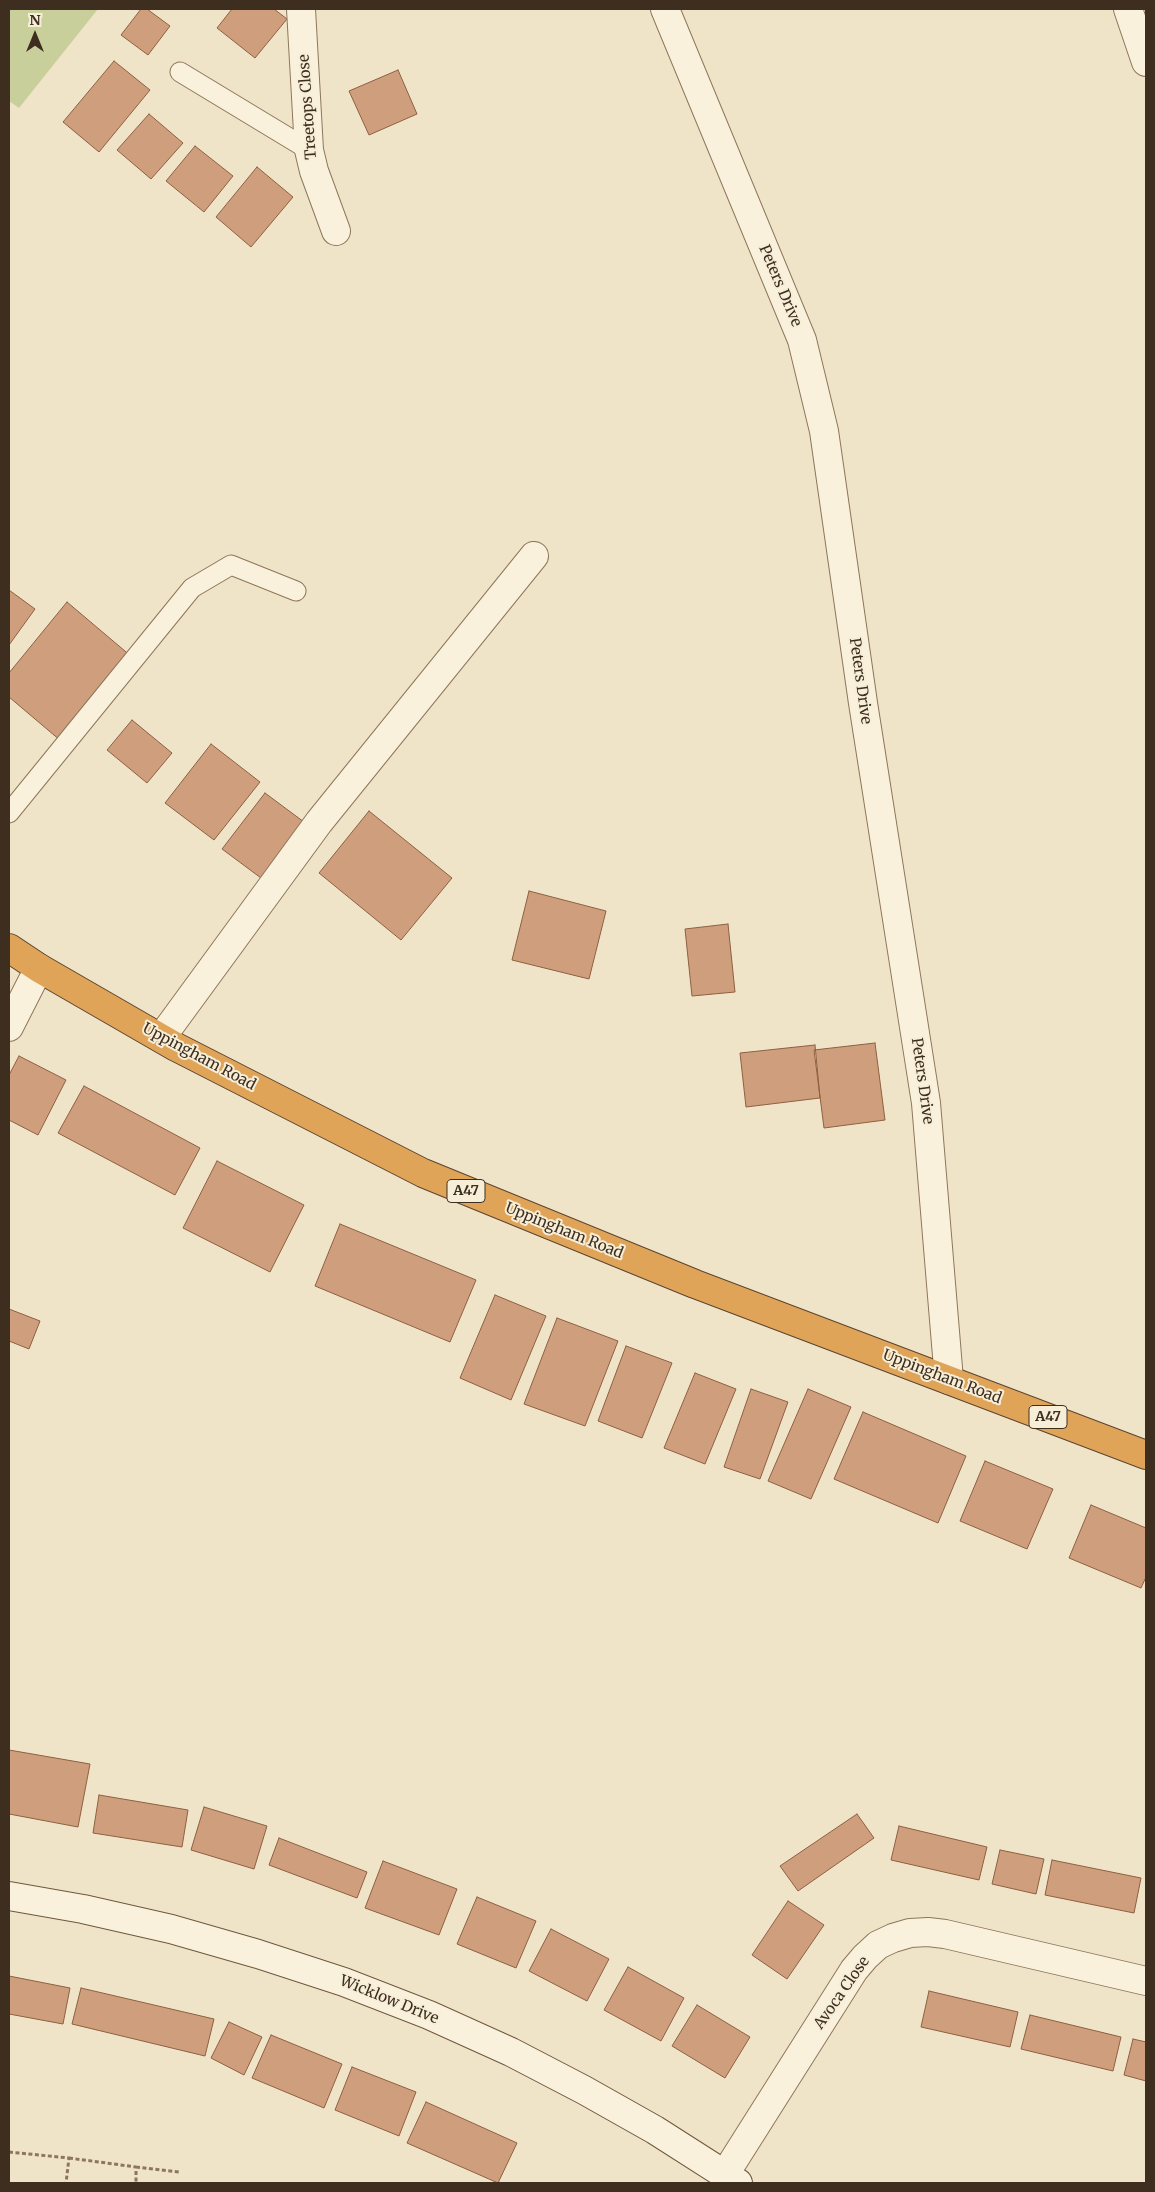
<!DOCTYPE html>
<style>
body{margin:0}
#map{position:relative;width:1155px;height:2192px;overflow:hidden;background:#f0e4c8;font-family:Merriweather,serif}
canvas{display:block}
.frame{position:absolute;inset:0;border:10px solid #3d2e20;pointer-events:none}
.north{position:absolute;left:10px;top:10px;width:50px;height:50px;-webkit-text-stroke:4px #f7eed8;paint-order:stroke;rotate:0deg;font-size:14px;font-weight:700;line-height:20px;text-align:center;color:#3d2e20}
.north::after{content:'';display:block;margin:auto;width:18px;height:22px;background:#3d2e20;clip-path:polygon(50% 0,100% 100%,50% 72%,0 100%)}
</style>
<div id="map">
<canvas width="1155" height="2192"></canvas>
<div class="frame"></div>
<div class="north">N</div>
</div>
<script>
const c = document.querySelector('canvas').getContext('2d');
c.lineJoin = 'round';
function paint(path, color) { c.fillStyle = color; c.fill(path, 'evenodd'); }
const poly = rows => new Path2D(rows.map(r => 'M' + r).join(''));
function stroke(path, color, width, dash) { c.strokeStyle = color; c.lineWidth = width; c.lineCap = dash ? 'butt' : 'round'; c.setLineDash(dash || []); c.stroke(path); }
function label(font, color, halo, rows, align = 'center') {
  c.font = font + ' Merriweather,serif'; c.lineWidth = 4; c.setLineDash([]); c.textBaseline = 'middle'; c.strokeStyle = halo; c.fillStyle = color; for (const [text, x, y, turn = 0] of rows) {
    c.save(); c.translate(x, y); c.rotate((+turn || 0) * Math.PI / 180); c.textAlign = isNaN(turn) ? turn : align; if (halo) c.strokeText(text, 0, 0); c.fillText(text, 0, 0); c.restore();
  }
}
paint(poly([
 [9,9,98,9,19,108,9,101]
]), '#c9cf9b');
const building = poly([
 [141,9,147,9,170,26,148,55,121,35,141,9],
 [232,9,274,9,287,19,255,58,217,28,232,9],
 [114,61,150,90,99,152,63,122,114,61],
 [398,70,417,114,369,135,349,91,398,70],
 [149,114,183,143,151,179,117,150,149,114],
 [195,146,233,176,204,212,166,181,195,146],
 [257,167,293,197,251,247,216,217,257,167],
 [9,590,35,609,9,645,9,590],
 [67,602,132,657,61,741,9,697,9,673,67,602],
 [132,720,172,753,147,783,107,750,132,720],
 [211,744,260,782,214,840,165,803,211,744],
 [265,793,304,822,261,878,222,849,265,793],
 [369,811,452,878,401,940,319,873,369,811],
 [529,891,606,911,589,979,512,960,529,891],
 [728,924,735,992,692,996,685,929,728,924],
 [875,1043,885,1120,824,1128,814,1050,875,1043],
 [815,1045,820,1098,746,1107,740,1053,815,1045],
 [19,1056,66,1080,38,1135,9,1120,9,1075,19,1056],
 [84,1086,200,1148,175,1195,58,1133,84,1086],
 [217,1161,304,1205,270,1272,183,1228,217,1161],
 [340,1224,476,1280,450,1342,315,1286,340,1224],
 [495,1295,546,1316,511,1400,460,1378,495,1295],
 [9,1309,40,1321,29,1349,9,1341,9,1309],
 [557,1318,618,1341,585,1426,524,1404,557,1318],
 [626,1346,672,1363,642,1438,598,1421,626,1346],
 [695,1373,736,1389,705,1464,664,1448,695,1373],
 [751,1389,788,1402,760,1479,724,1467,751,1389],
 [808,1389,851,1407,811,1499,768,1481,808,1389],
 [863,1412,966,1456,938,1523,834,1479,863,1412],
 [985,1461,1053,1489,1027,1549,960,1521,985,1461],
 [1091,1505,1146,1528,1146,1577,1141,1588,1069,1558,1091,1505],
 [9,1750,90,1764,78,1827,9,1814,9,1750],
 [99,1795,188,1810,182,1847,93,1833,99,1795],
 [204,1807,267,1826,254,1869,191,1850,204,1807],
 [857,1814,874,1838,798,1891,780,1866,857,1814],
 [899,1826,987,1847,979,1880,891,1860,899,1826],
 [279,1838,367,1872,357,1898,269,1865,279,1838],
 [1000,1850,1044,1859,1036,1894,992,1884,1000,1850],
 [1052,1860,1141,1878,1134,1913,1045,1895,1052,1860],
 [383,1861,457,1889,439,1935,365,1908,383,1861],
 [477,1897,536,1921,516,1968,457,1944,477,1897],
 [788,1901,824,1925,787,1979,752,1955,788,1901],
 [551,1929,609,1959,587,2001,529,1971,551,1929],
 [628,1967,684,1998,661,2041,604,2010,628,1967],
 [9,1976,70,1988,63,2024,9,2014,9,1976],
 [81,1988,214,2019,205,2056,72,2024,81,1988],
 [929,1991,1018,2012,1010,2047,921,2027,929,1991],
 [697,2005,750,2037,725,2078,672,2046,697,2005],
 [1030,2015,1121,2037,1113,2071,1021,2049,1030,2015],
 [229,2022,262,2037,244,2075,211,2058,229,2022],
 [271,2035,342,2064,324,2108,252,2078,271,2035],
 [1133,2039,1146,2042,1146,2081,1124,2075,1133,2039],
 [352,2067,416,2092,399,2136,335,2110,352,2067],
 [426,2102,517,2143,498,2183,407,2143,426,2102]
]);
paint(building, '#cf9f7d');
stroke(building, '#8d5f41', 1);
const lane = poly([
 [180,72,309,150],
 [9,813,192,588,231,565,296,591]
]);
const street = poly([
 [301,9,309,150,314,171,336,231],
 [665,9,802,340,824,431,863,703,926,1103,949,1380],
 [1128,9,1146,62],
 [9,1027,39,968],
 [161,1038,319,822,534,556],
 [725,2174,854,1970,865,1957,878,1945,893,1938,910,1933,928,1932,945,1934,1146,1981]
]);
const secondary = poly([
 [9,1896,83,1909,171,1929,258,1954,344,1982,429,2015,511,2052,584,2090,655,2130,738,2183]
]);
const highway = poly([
 [9,948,39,968,176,1047,423,1173,695,1284,1146,1455]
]);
stroke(lane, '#8d765c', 21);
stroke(street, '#8d765c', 30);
stroke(secondary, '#6f573f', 30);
stroke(highway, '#5b4430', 30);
stroke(poly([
 [9,2152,69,2158,66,2183],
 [69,2158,136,2167,136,2183],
 [136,2167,179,2172]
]), '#8d765c', 3, [4, 2.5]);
stroke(lane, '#faf1dc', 19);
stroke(street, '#faf1dc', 28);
stroke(secondary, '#faf1dc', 28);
stroke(highway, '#e0a458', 28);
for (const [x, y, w] of [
 [466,1191,38],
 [1048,1417,38]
]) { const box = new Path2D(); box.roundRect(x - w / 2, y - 11.5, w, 23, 4); c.fillStyle = '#f7eed8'; c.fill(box); stroke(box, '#3d2e20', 1); }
label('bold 14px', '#3d2e20', null, [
 ["A47",466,1191],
 ["A47",1048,1417]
]);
label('15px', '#3d2e20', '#f7eed8', [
 ["Treetops Close",308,107,-94],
 ["Peters Drive",780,286,67],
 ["Peters Drive",860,681,82],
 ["Uppingham Road",199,1057,28],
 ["Peters Drive",922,1081,82],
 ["Uppingham Road",564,1231,22],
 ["Uppingham Road",942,1377,21],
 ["Avoca Close",842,1993,-55],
 ["Wicklow Drive",389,2000,22]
]);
</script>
